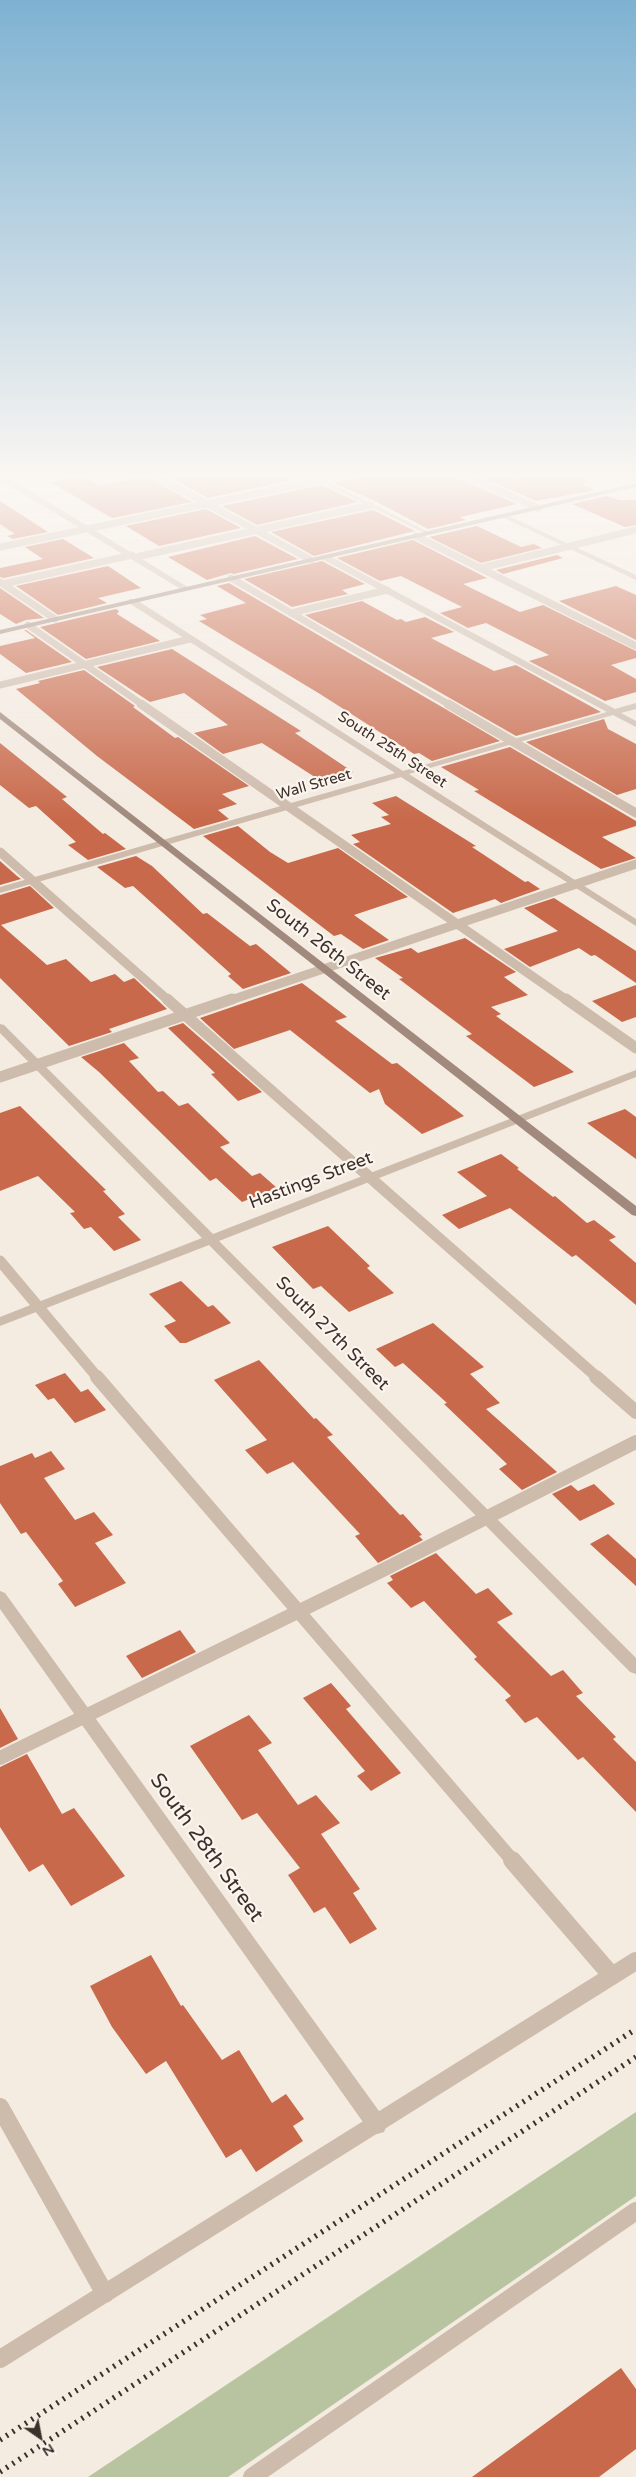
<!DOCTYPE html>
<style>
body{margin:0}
#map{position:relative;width:636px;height:2477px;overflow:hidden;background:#f4ebe1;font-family:"Varela Round",sans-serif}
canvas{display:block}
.north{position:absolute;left:15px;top:2412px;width:50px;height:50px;-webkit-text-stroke:4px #fbf5ee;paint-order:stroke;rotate:147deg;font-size:14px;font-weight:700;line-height:20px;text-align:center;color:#3b302b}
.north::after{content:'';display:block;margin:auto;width:18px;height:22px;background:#3b302b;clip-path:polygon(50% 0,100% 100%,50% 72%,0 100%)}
</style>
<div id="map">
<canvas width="636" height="2477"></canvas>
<div class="north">N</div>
</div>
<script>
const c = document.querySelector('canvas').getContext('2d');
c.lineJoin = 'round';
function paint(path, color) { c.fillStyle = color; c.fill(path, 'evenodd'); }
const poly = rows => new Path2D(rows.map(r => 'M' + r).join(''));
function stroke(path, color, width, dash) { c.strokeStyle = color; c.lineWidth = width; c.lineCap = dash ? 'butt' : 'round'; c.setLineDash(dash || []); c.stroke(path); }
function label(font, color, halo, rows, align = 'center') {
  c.font = font + ' "Varela Round",sans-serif'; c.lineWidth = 4.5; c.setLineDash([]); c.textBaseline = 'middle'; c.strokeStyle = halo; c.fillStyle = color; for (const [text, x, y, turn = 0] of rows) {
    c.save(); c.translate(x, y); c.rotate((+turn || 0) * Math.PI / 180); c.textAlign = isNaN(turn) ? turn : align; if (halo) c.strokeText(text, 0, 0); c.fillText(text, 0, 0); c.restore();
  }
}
paint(poly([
 [636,2112,636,2196,228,2477,88,2477]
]), '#b8c4a0');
paint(poly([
 [161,473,300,473,307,477,208,498],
 [359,473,455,473,458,478,517,504,460,517,466,520,428,529,373,500,334,483,356,478],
 [473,473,512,473,512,479,540,473,560,475,574,473,587,479,583,485,595,490,536,501],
 [82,476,99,486,146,476,192,502,112,518,50,482],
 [322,485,358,502,257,525,222,506],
 [607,496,619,500,636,500,636,525,625,527,572,504],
 [0,501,48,532,13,539,7,536,15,534,0,524],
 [206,509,241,528,159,546,126,526],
 [373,510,415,531,314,556,271,532],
 [477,526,521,547,534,544,542,548,481,563,429,537],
 [255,536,298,559,234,574,231,573,207,580,168,557],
 [63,539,94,558,4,578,0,577,0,568,43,559,25,547],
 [413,540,487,578,463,584,520,612,543,605,636,651,636,658,611,665,636,679,636,692,605,701,529,661,549,655,486,623,468,628,440,613,462,607,401,576,380,581,337,558],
 [557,555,563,558,503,574,496,570],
 [322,561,365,584,342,590,348,594,292,607,244,579],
 [108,566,141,588,98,598,107,603,58,615,16,586],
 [229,583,442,707,500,741,432,761,419,753,414,754,320,694,199,621,207,619,200,615,246,603,217,586],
 [616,586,636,595,636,640,559,601],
 [0,588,44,618,26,620,16,624,0,614],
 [362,601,397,620,401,619,406,622,425,617,454,632,431,638,494,671,516,665,601,712,516,736,305,615],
 [116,609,119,611,117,614,160,641,86,659,40,627],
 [24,630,26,630,72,662,26,673,0,654,0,646,35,638],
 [172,649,301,731,295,733,353,772,321,781,262,743,223,754,194,733,228,725,184,693,150,702,97,667],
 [84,670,135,706,133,707,175,738,178,737,249,786,222,794,237,804,218,810,229,819,194,829,97,756,16,689,40,683,38,681],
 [604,719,608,729,636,744,636,789,617,795,526,742],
 [0,743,67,797,62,799,103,834,105,833,126,849,88,860,68,845,76,842,36,806,29,808,0,785],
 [510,747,636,821,636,826,602,837,636,858,601,869,474,791,479,790,441,767],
 [396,796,476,846,472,847,525,882,528,881,540,889,501,903,495,899,453,913,353,844,360,842,351,835,391,824,381,817,389,815,372,803],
 [238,826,270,852,288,863,338,848,408,897,354,915,389,940,363,949,341,934,334,936,203,836],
 [136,856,152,866,203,914,207,913,250,946,256,944,291,973,243,989,228,976,231,974,133,886,125,888,97,867],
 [0,861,17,876,21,879,0,885],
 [30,886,54,908,1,925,47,965,66,959,91,982,115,974,124,982,134,978,167,1009,109,1029,112,1032,69,1046,0,978,0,895],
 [554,898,636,951,636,983,595,955,591,956,579,948,530,967,504,949,558,931,524,908],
 [465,938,516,972,504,977,528,995,491,1007,501,1014,496,1016,574,1072,534,1087,466,1036,472,1034,399,979,403,978,375,958,411,948,418,953],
 [302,983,347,1017,335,1021,392,1064,397,1063,464,1116,422,1134,385,1104,379,1089,370,1093,290,1030,234,1049,200,1018],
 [636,985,636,1017,622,1022,592,1001],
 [183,1023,262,1092,238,1101,211,1074,215,1073,168,1028],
 [124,1043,139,1058,129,1061,158,1092,163,1091,179,1106,188,1103,230,1143,220,1147,252,1176,260,1173,277,1188,242,1202,216,1178,210,1181,99,1072,81,1057],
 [20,1106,106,1190,103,1191,125,1214,118,1217,141,1240,114,1251,91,1227,84,1229,70,1213,75,1212,38,1176,0,1191,0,1113],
 [625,1109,636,1117,636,1159,587,1123],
 [501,1154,519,1168,517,1169,553,1197,555,1196,587,1223,594,1220,616,1237,609,1240,636,1263,636,1305,576,1255,572,1257,510,1208,459,1229,442,1215,487,1196,457,1172],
 [328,1226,370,1266,367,1268,394,1293,349,1312,321,1286,313,1289,272,1247],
 [181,1281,208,1307,213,1305,231,1323,186,1343,180,1343,164,1326,176,1321,149,1294],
 [433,1323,484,1367,470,1374,500,1403,486,1409,557,1472,522,1490,499,1469,507,1464,444,1404,447,1403,403,1363,395,1367,376,1349],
 [259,1360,314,1419,316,1418,333,1435,327,1437,400,1515,403,1514,422,1535,419,1536,423,1540,378,1563,355,1536,360,1534,293,1462,267,1474,245,1450,267,1440,214,1380],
 [65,1373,81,1392,88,1389,106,1410,75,1423,54,1398,48,1400,35,1385],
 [51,1451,65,1469,44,1478,75,1520,94,1512,113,1535,95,1543,126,1583,75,1607,58,1584,63,1581,26,1532,21,1534,0,1503,0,1466,32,1453,35,1458],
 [594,1484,615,1504,580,1521,552,1494,571,1485,578,1491],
 [608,1534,636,1559,636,1586,590,1544],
 [436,1553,476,1594,488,1588,513,1614,497,1622,551,1676,563,1670,583,1693,576,1696,616,1737,613,1739,636,1762,636,1812,583,1757,578,1760,537,1717,525,1723,505,1700,511,1696,474,1659,477,1657,424,1601,411,1608,387,1583,393,1580,390,1576],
 [180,1630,196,1652,142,1678,126,1656],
 [331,1683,351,1706,346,1709,401,1773,371,1791,357,1776,365,1771,303,1698],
 [0,1708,18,1739,0,1748],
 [249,1715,272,1743,258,1750,298,1805,316,1795,340,1823,321,1834,360,1889,353,1893,377,1929,350,1944,325,1907,314,1913,288,1875,300,1868,257,1813,242,1820,190,1746],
 [27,1754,62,1814,74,1808,125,1876,71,1906,43,1864,29,1872,0,1827,0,1767],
 [151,1955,181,2006,183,2005,222,2060,239,2050,272,2103,286,2094,304,2119,293,2126,303,2141,256,2172,241,2149,226,2158,166,2061,146,2074,112,2027,90,1986],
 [621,2368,636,2389,636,2449,599,2477,472,2477]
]), '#c8694b');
stroke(poly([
 [150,473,311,560],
 [460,473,538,508],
 [416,536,636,646],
 [0,547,354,473],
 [136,557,371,505],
 [481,568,636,530],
 [231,578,450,705],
 [0,582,55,619],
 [3,584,132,555],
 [291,613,387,590],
 [28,625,143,705],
 [0,685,190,639]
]), '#cdbbac', 7);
stroke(poly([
 [141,704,568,1001],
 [448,704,636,813],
 [0,852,169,1001],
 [228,1001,636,864]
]), '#cdbbac', 9);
stroke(poly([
 [167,999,598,1378],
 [566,999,636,1048],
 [0,1077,232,999],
 [0,1261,98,1378]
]), '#cdbbac', 11);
stroke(poly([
 [97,1377,513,1861],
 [596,1377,636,1412],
 [0,1758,381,1571,636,1442]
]), '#cdbbac', 14);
stroke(poly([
 [512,1860,612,1976],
 [0,2107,105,2294],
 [0,2359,636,1961],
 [252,2477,636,2211]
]), '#cdbbac', 18);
paint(poly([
 [16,473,30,473,9,478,191,589,184,591,0,480,0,474,16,473],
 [302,473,310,473,431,533,426,534,302,473],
 [504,514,636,575,636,580,502,517,501,516,504,514],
 [322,555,328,555,615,709,636,703,636,709,621,713,636,721,636,727,613,715,409,774,636,919,636,926,401,777,0,893,0,887,395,773,129,603,129,599,135,599,403,771,607,712,322,559,322,555],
 [0,1024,4,1025,213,1234,636,1070,636,1077,219,1241,636,1658,636,1674,630,1672,209,1245,0,1326,0,1317,202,1238,0,1033,0,1024],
 [0,1591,5,1593,384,2118,387,2125,384,2132,377,2134,370,2132,0,1609,0,1591]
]), '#cdbbac');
paint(poly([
 [613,473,623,473,636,478,636,482,613,473],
 [636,483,636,487,0,634,0,630,636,483],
 [0,712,636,1206,636,1216,632,1215,0,719,0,712]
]), '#a18a7d');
stroke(poly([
 [0,2440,636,2029],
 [0,2472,636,2057]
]), '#3b302b', 5.5, [2, 5.5]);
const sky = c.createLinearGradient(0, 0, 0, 820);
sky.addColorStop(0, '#7eb2d2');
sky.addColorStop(0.58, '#faf6f2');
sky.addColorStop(1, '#faf6f200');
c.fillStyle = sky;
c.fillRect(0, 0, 636, 820);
label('15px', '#3b302b', '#fbf5ee', [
 ["South 25th Street",392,750,33],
 ["Wall Street",314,785,-16]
]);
label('18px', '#3b302b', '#fbf5ee', [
 ["South 26th Street",328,950,38],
 ["Hastings Street",311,1181,-21],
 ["South 27th Street",332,1334,45]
]);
label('21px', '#3b302b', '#fbf5ee', [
 ["South 28th Street",206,1848,54]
]);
</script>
